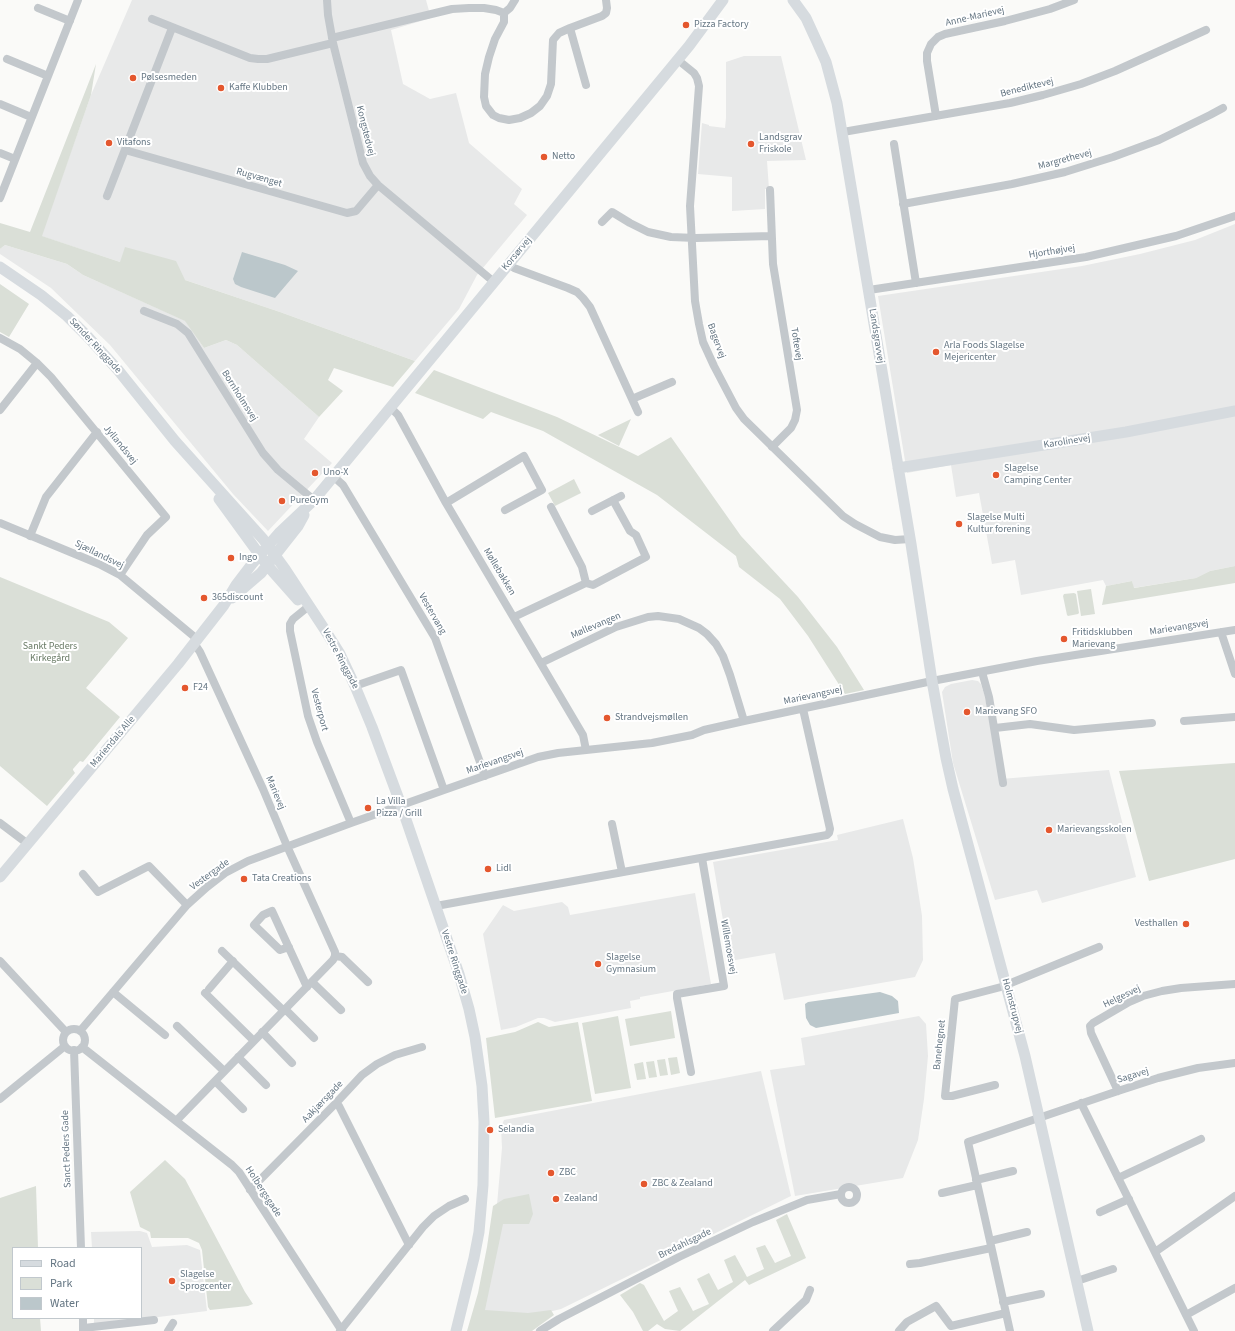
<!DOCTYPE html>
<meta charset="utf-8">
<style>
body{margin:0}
#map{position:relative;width:1235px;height:1331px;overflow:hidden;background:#fafaf8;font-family:"Source Sans 3",sans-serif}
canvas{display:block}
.legend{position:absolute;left:12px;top:1247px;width:130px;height:72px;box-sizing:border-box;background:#fff;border:1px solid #c1c8cd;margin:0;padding:5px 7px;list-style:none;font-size:12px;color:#657683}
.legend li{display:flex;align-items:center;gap:8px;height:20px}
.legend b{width:20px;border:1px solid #c1c8cd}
</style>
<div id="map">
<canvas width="1235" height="1331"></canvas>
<ul class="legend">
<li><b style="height:5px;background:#d6dbdf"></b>Road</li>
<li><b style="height:11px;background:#dadfd7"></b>Park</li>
<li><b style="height:11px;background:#bbc7cb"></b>Water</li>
</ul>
</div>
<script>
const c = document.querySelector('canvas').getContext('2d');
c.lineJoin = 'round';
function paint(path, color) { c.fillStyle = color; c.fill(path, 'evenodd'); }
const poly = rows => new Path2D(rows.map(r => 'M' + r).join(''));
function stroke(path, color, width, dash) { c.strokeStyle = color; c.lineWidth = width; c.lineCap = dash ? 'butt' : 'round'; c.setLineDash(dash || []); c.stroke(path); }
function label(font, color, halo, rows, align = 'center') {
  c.font = font + ' "Source Sans 3",sans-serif'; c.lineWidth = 4; c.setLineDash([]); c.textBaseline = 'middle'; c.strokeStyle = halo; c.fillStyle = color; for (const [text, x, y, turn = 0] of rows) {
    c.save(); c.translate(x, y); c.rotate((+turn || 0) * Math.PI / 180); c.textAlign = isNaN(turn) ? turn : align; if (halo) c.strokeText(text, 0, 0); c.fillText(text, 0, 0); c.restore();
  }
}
paint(poly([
 [132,0,426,0,431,18,391,30,403,84,430,99,456,93,469,143,522,189,514,204,527,215,477,275,459,309,415,361,280,312,185,280,120,262,41,236,91,95],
 [744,56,781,56,806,160,767,161,769,189,765,189,765,209,732,211,732,177,698,174,702,123,709,125,709,126,725,128,726,118,726,62],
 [1235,224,1235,566,1210,571,1196,578,1133,588,1132,581,1106,586,1103,580,1021,595,1015,560,992,564,979,493,956,497,951,465,907,473,878,296,1082,266,1140,254,1195,240],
 [5,245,67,264,83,275,186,321,204,348,226,340,237,345,319,417,304,439,332,463,268,531,233,494,110,345,51,288,0,254,0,249],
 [972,680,978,681,981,684,985,697,1001,779,1109,770,1136,877,1042,903,1037,890,995,900,953,763,942,692,945,687,951,684],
 [903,819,913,858,922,916,923,960,915,977,784,1000,775,953,730,961,713,862,838,840,837,835],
 [695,893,711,984,640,997,640,999,630,1001,631,1008,555,1022,544,1018,538,1018,516,1027,501,1030,483,934,503,905,514,911,562,902,568,907,570,915],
 [919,1016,926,1024,928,1056,924,1099,918,1140,903,1178,795,1196,770,1070,805,1065,801,1038],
 [761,1071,791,1196,561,1309,532,1316,493,1314,476,1308,496,1216,502,1148,501,1127,504,1120],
 [140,1231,147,1233,152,1247,187,1245,200,1250,207,1311,94,1325,94,1318,141,1318,141,1248,92,1248,91,1232]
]), '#e8e9e9');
paint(poly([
 [96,64,91,95,42,236,120,262,125,247,176,261,185,280,280,312,415,361,393,387,334,368,328,380,343,391,319,417,237,345,226,340,204,348,185,321,83,275,67,264,5,245,0,249,0,223,30,232],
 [0,284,29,304,9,337,0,332],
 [434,370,557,417,638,456,671,437,741,536,798,597,837,647,864,690,845,694,808,636,780,599,739,567,736,556,657,495,543,431,491,412,483,419,415,393],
 [631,419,619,446,598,435],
 [574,479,581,493,555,506,548,493],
 [1235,566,1235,583,1102,605,1106,586,1132,581,1134,588,1196,578,1210,571],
 [0,577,109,622,128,638,86,688,120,717,83,762,80,761,73,769,73,770,75,773,47,806,0,766],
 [1091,589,1095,614,1081,616,1077,591],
 [1074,593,1076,594,1079,613,1078,614,1068,616,1067,615,1063,596,1064,594],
 [1235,763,1235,859,1149,881,1119,771],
 [671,1011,675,1038,630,1046,625,1019],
 [618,1016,631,1088,595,1094,582,1023],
 [538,1022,549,1027,578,1022,592,1101,495,1118,486,1038,515,1032],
 [677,1057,680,1073,671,1075,668,1058],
 [665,1059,668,1075,660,1076,657,1060],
 [654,1061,657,1077,649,1078,646,1062],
 [643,1062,646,1079,637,1080,634,1064],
 [165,1160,185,1179,245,1292,253,1304,248,1306,210,1310,208,1307,202,1250,199,1243,188,1238,151,1238,150,1232,140,1227,130,1192],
 [36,1186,38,1248,13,1248,13,1318,40,1318,41,1331,0,1331,0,1198],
 [529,1194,533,1214,529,1224,503,1224,485,1310,528,1313,551,1310,554,1315,532,1331,467,1331,478,1293,487,1247,493,1206,504,1199],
 [787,1214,806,1258,749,1285,745,1280,680,1331,665,1329,657,1324,648,1331,643,1331,633,1312,620,1295,640,1283,644,1285,664,1321,678,1311,669,1291,680,1287,693,1311,709,1304,697,1279,709,1273,718,1290,733,1282,724,1260,735,1255,747,1277,764,1269,756,1248,765,1245,775,1263,791,1256,776,1220]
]), '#dadfd7');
paint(poly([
 [242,252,285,265,298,271,275,298,241,287,235,284,233,279],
 [880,992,892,996,898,1001,899,1013,816,1028,810,1025,806,1018,805,1004,808,1002]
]), '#bbc7cb');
stroke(poly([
 [327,0,328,15,333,43,363,163,370,176,378,185,494,282],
 [515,0,510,8,504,13,504,22,495,39,489,57,485,74,484,97,486,106,493,115,499,118,509,120,520,118,531,113,540,106,547,96,551,84,553,40,559,33,570,28,602,16,606,13,607,8,606,0],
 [38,8,70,21],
 [152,19,250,58,258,59,267,59,333,43],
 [570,28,586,85],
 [332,38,452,9,469,8,484,8,496,10,504,13],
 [7,59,48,76],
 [678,60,694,73,697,78,699,86,690,206,695,301,699,324,703,342,714,366,736,408,744,419,843,516,855,524,880,537,895,540,910,539],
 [0,104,31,117],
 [936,116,927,61,927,53,931,44,938,37,945,34,1005,21,1050,9,1074,0],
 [843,132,1010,103,1043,95,1081,84,1115,71,1206,30],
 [894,144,916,283],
 [125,150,347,213,356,211,378,185],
 [0,153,15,159],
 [770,190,773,264,797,410,795,420,791,428,772,447],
 [107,196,172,28],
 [0,198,78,0],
 [903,204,1012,184,1065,172,1113,157,1159,140,1210,115,1223,108],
 [602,222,612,212,630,223,648,232,671,237,696,238,771,236],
 [509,264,514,268,568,288,577,292,583,298,590,307,638,412],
 [869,290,1086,257,1176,236,1235,216],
 [144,311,177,324,188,333,263,453,278,470,314,500],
 [0,338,20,349,37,363,51,377,166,517,147,535,120,575],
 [632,399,672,382],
 [390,407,398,415,446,503,583,735,586,750],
 [0,410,37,363],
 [333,476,343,485,435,638,485,776],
 [446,503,524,456,542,490,505,510],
 [551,507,582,567,586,583,593,585,646,557,636,535,630,531,613,500],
 [592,511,621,496],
 [0,523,99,564,120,575,197,639],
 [30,536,46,497,97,432],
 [309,606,293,619,290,624,290,631,308,716,317,742,351,823],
 [514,617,586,583],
 [1221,632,1235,674],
 [541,663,616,627,648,617,658,616,679,619,699,628,707,634,716,644,723,656,730,675,744,721],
 [982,672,989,697,1003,783],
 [355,686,401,670,444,790],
 [1184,721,1235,717],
 [995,728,1030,724,1074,730,1152,723],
 [0,823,28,844],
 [612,824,622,872],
 [83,874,98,892,149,866,187,905],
 [436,906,827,835,829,833,830,829,803,709],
 [289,947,280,950,254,925,263,915,272,911,307,987],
 [222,951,284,1011],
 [335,956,342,957,368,982],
 [0,961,66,1032],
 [312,982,341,1010],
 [209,989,233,961],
 [113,992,165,1035],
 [205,993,254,1041],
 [285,1009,314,1038],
 [177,1026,224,1071],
 '63 1040a11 11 0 1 1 22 0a11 11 0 1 1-22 0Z',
 [80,1031,187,905,207,887,225,873,248,861,351,823,444,790,538,757,558,753,652,743,692,735,704,730,744,721,932,681,1037,661,1235,630],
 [262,1032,292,1063],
 [82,1047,232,1165,239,1172,342,1331],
 [74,1050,81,1248],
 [238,1057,266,1085],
 [691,1072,677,998,677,994,724,986,702,858],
 [215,1081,243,1109],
 [995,1085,952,1096,945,1096,955,999,1001,987,1099,947],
 [1118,1091,1091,1033,1090,1026,1093,1023,1129,1002,1143,996,1162,991,1181,988,1235,984],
 [0,1099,65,1046],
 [336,1103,339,1106,409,1245],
 [1081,1103,1194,1331],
 [176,1121,333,960,335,956,335,952,287,846,263,789,200,652,194,643],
 [1118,1178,1201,1139],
 [976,1180,1013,1171],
 '841 1195a8 8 0 1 1 16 0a8 8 0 1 1-16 0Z',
 [250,1190,336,1103,362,1075,377,1064,395,1055,422,1047],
 [942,1193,977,1185],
 [1100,1212,1129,1199],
 [990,1241,1027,1232],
 [1155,1252,1235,1196],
 [910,1264,920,1263,991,1248],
 [1077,1281,1113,1269],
 [1003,1302,1041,1294],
 [1186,1315,1235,1288],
 [83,1318,83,1331],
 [84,1328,154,1320],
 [168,1331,173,1323],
 [340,1331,423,1227,434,1216,449,1206,465,1199],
 [540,1331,559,1319,679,1257,753,1222,807,1200,841,1194],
 [773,1331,806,1300,810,1290],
 [899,1331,907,1322,936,1306,951,1326,1006,1313],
 [1010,1331,968,1142,1118,1091,1158,1078,1198,1068,1235,1063]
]), '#c3c8cc', 8);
stroke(poly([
 [793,0,806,18,817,42,826,62,837,103,911,544,932,681,946,758,953,789,1025,1056,1088,1331],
 [0,267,41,295,67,316,88,337,118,370,175,441,263,539,285,569,325,630,340,654,355,686,372,727,401,805,459,974,469,1009,475,1037,482,1086,484,1122,483,1185,479,1232,474,1258,456,1331],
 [898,468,1126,432,1235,411],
 [219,499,267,565,298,600],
 [232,598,261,573,298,526,304,515],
 [0,877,178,664,224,605,236,585,252,564,279,533,314,500,689,46,723,0]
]), '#d6dbdf', 11);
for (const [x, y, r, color] of [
 [686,25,4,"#e4572e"],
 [133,78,4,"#e4572e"],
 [221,88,4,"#e4572e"],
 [109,143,4,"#e4572e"],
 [751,144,4,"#e4572e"],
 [544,157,4,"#e4572e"],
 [936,352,4,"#e4572e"],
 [315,473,4,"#e4572e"],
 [996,475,4,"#e4572e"],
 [282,501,4,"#e4572e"],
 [959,524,4,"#e4572e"],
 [231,558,4,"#e4572e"],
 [204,598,4,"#e4572e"],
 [1064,639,4,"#e4572e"],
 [185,688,4,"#e4572e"],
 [967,712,4,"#e4572e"],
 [607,718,4,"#e4572e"],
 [368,808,4,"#e4572e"],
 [1049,830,4,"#e4572e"],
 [488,869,4,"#e4572e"],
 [244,879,4,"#e4572e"],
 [1186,924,4,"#e4572e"],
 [598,964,4,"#e4572e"],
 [490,1130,4,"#e4572e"],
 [551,1173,4,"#e4572e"],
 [644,1184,4,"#e4572e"],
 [556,1199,4,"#e4572e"],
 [172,1281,4,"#e4572e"]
]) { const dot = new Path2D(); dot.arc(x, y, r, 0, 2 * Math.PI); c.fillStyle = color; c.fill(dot); stroke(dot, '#fff', 1.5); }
label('10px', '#657683', '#fff', [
 ["Anne-Marievej",975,17,-13],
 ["Benediktevej",1027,88,-14],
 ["Kongstedvej",365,131,76],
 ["Margrethevej",1065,160,-15],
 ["Rugvænget",259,178,16],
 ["Hjorthøjvej",1052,252,-9],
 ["Korsørvej",517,254,-50],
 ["Landsgravvej",876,336,81],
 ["Bagervej",716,341,70],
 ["Toftevej",796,344,81],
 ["Sønder Ringgade",95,346,47],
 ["Bornholmsvej",239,396,58],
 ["Karolinevej",1067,442,-9],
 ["Jyllandsvej",120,445,51],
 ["Sjællandsvej",99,555,26],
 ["Møllebakken",499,572,59],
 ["Vestervang",432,614,60],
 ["Møllevangen",596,626,-23],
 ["Marievangsvej",1179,628,-9],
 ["Vestre Ringgade",340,659,62],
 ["Marievangsvej",813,696,-12],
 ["Vesterport",319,710,75],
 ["Mariendals Alle",113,742,-50],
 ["Marievangsvej",495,762,-19],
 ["Marievej",275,793,67],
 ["Vestergade",210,875,-36],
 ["Willemoesvej",728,947,80],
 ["Vestre Ringgade",454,962,72],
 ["Helgesvej",1122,997,-26],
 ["Holmstrupvej",1012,1006,75],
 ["Banehegnet",940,1045,-84],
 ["Sagavej",1133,1076,-17],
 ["Aakjærsgade",323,1102,-46],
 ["Sanct Peders Gade",67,1149,-92],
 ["Holbergsgade",263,1192,57],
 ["Bredahlsgade",685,1244,-26]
]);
label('10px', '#657683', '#fff', [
 ["Pizza Factory",694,25],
 ["Pølsesmeden",141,78],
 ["Kaffe Klubben",229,88],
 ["Landsgrav",759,138],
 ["Friskole",759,150],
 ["Vitafons",117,143],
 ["Netto",552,157],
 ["Arla Foods Slagelse",944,346],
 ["Mejericenter",944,358],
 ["Slagelse",1004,469],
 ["Camping Center",1004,481],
 ["Uno-X",323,473],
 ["PureGym",290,501],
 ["Slagelse Multi",967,518],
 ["Kultur forening",967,530],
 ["Ingo",239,558],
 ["365discount",212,598],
 ["Fritidsklubben",1072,633],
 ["Marievang",1072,645],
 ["F24",193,688],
 ["Marievang SFO",975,712],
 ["Strandvejsmøllen",615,718],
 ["La Villa",376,802],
 ["Pizza / Grill",376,814],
 ["Marievangsskolen",1057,830],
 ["Lidl",496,869],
 ["Tata Creations",252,879],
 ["Vesthallen",1178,924,"right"],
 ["Slagelse",606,958],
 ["Gymnasium",606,970],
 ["Selandia",498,1130],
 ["ZBC",559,1173],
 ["ZBC & Zealand",652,1184],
 ["Zealand",564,1199],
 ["Slagelse",180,1275],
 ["Sprogcenter",180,1287]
], 'left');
label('10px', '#687a64', '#fff', [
 ["Sankt Peders",50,647],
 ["Kirkegård",50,659]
]);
</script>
